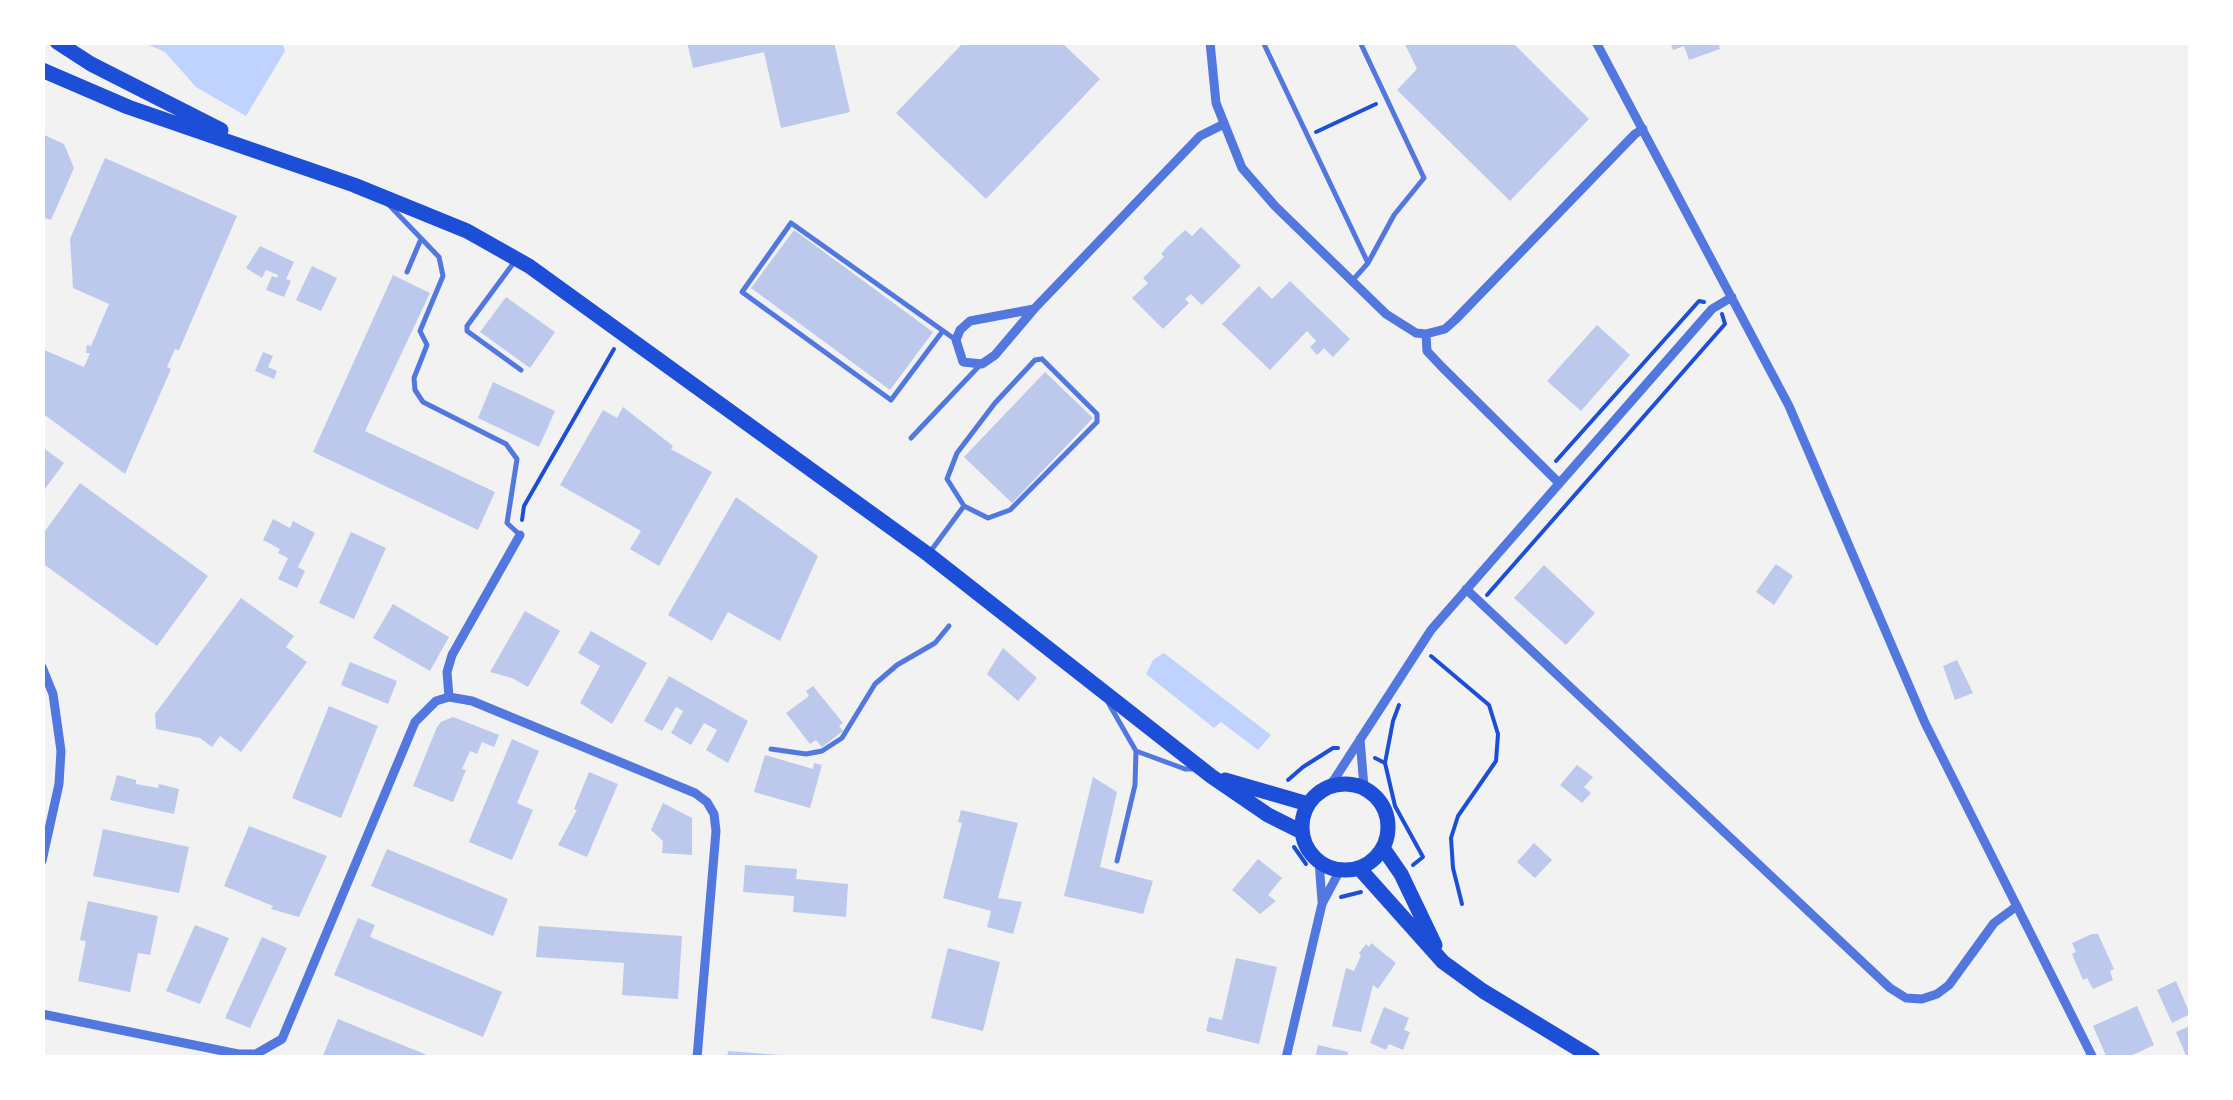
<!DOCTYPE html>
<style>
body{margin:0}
#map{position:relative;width:2233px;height:1100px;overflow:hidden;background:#f2f2f2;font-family:"Roboto Condensed",sans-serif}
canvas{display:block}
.frame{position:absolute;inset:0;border:45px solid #fff;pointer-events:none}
</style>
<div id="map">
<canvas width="2233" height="1100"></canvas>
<div class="frame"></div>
</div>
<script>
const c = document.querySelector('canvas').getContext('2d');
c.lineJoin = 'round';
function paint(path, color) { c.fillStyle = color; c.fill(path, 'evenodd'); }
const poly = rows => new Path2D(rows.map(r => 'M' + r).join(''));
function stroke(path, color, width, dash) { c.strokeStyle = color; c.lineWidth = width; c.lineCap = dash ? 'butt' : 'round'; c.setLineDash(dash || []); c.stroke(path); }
paint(poly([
 [144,43,282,43,285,51,246,116,196,87,165,52],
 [1164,653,1271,735,1258,750,1221,722,1214,728,1146,674,1153,660]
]), '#bfd3fe');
paint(poly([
 [687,42,834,42,850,112,781,128,764,52,693,68],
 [964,42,1061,42,1100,79,986,199,896,113],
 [1404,42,1512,42,1589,119,1510,201,1397,90,1417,69],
 [1670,42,1718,42,1720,49,1689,60,1684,46,1673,50],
 [42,134,64,144,74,168,51,220,42,217],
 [105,158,237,216,179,350,175,349,167,367,171,369,125,474,42,413,42,349,84,367,90,353,86,353,87,345,91,346,109,304,73,288,70,239],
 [1201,227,1241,266,1202,305,1191,294,1185,299,1189,303,1163,329,1132,298,1148,283,1143,278,1164,257,1161,254,1167,247,1185,230,1192,236],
 [794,230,933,332,890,390,751,288],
 [260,246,294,262,286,279,291,281,284,297,266,290,272,276,277,278,278,275,266,270,262,278,246,268],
 [312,266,337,278,321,311,296,300],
 [393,275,430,293,365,431,495,492,478,530,313,452],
 [1290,281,1350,339,1333,357,1324,348,1317,355,1310,347,1316,341,1307,331,1270,370,1222,324,1259,286,1272,299],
 [506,297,555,332,530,368,480,332],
 [1597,325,1630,355,1581,411,1547,381],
 [263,352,273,356,268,367,277,371,274,379,255,371],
 [1045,372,1093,418,1012,503,964,457],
 [493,382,555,411,539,447,478,418],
 [623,407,673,446,671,449,712,472,659,566,630,549,641,531,560,485,603,410,617,418],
 [42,447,64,463,42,493],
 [80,483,208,576,157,646,42,563,42,535],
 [736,497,818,556,780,641,728,612,712,641,668,615],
 [273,519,290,528,293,521,315,533,298,567,305,571,297,588,278,579,288,558,278,553,280,549,263,540],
 [351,532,386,548,354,619,319,603],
 [1776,564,1793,576,1774,605,1756,592],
 [1544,565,1595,613,1566,645,1514,598],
 [241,598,294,636,286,647,307,662,241,752,220,736,212,747,200,738,156,729,155,714],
 [393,604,449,637,430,671,373,638],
 [525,611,560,631,528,687,512,678,490,672],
 [591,631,647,663,612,724,580,703,600,666,578,653],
 [1003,648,1037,678,1018,701,987,674],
 [1957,660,1973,693,1955,700,1943,666],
 [350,662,397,681,388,704,341,685],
 [669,676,748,721,728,763,706,750,717,730,704,723,691,745,671,733,683,711,676,707,662,731,644,721],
 [813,686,843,723,839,726,843,731,822,747,816,740,810,744,786,713,809,696,806,691],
 [329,706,378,726,341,818,292,798],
 [453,717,499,735,494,747,482,742,477,754,470,751,462,769,466,770,453,802,413,786,437,727,441,722],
 [512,739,539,751,517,803,533,810,512,860,469,842],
 [765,755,813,769,814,763,822,765,810,808,754,792],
 [1577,765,1593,777,1584,787,1591,793,1582,803,1560,785],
 [589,772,618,784,587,857,558,845,577,810,574,809],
 [117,775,136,780,136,784,158,788,159,784,179,789,174,814,110,800],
 [1093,777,1117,792,1100,867,1153,881,1143,914,1064,896],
 [663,803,692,818,692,855,662,853,663,841,651,830],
 [961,810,1018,823,998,898,1022,902,1013,934,987,927,991,911,943,898,962,823,958,822],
 [249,826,327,856,299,917,271,909,273,906,224,886],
 [103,829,189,847,179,893,93,876],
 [1534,843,1552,860,1535,878,1517,862],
 [387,849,508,899,493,936,371,886],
 [1258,859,1282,878,1268,895,1276,901,1260,914,1232,890],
 [745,865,797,869,796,879,848,884,846,917,793,912,794,896,743,892],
 [88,901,158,916,150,955,138,953,130,992,78,981,86,941,80,940],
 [358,918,375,925,370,937,502,992,483,1037,334,975],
 [195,925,229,938,200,1004,166,991],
 [539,926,682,936,678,999,622,995,624,963,536,957],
 [2092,934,2098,934,2114,969,2110,971,2113,980,2093,989,2087,978,2083,980,2072,954,2076,952,2072,943],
 [262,937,287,948,250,1028,225,1018],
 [1371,943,1396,963,1378,989,1373,985,1361,1032,1332,1026,1346,968,1354,971,1361,955,1359,953,1366,944,1369,947],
 [948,948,1000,962,983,1031,931,1018],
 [1236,958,1277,967,1259,1044,1206,1031,1209,1017,1222,1020],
 [2176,981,2190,1014,2172,1023,2157,990],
 [2137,1006,2154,1045,2126,1058,2107,1058,2093,1026],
 [1384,1007,1409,1018,1404,1030,1410,1032,1403,1050,1389,1044,1386,1050,1370,1043],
 [338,1019,432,1057,432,1058,322,1058],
 [2190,1026,2190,1058,2187,1058,2176,1032],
 [1318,1045,1348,1052,1347,1058,1315,1058],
 [728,1051,780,1055,780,1058,727,1058]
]), '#bdc9ec');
stroke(poly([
 [1316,132,1376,104],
 [1556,461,1699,301,1704,302],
 [522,520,524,506,614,349],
 [1487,595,1725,324,1722,314],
 [1431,656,1489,705,1498,734,1496,761,1458,816,1451,838,1453,868,1462,904],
 [1399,705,1393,721,1385,763,1395,806,1423,857,1413,865],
 [1375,758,1385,763],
 [1288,780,1303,767,1333,748,1338,748],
 [1294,847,1306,864],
 [1341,897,1361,892]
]), '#1d4ed8', 4);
stroke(poly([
 [1263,42,1367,261],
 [389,205,439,257,443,276,420,331,427,345,414,378,415,390,423,402,506,444,517,459,507,523,520,535],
 [515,261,467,326,467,331,521,370],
 [407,272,421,239],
 [1352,281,1368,263,1394,215,1424,178,1360,42],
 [942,332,891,400,742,292,791,223,956,340],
 [1042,359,1097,414,1097,422,1010,510,988,518,964,506,947,479,957,453,995,403,1035,360,1042,359],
 [911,438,981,364],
 [930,552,964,506],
 [1109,704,1136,751,1185,769,1192,769],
 [771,749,806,754,822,751,842,738,875,684,897,665,935,643,949,626],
 [1117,861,1135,785,1136,751]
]), '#5277de', 5);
stroke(poly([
 [1210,42,1216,103,1242,168,1275,206,1386,314,1416,333,1426,334,1445,329,1455,320,1635,134,1643,129],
 [1596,42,1789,406,1925,723,2093,1058],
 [1034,309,995,355,982,364,963,362,956,340,960,330,970,321,1034,309,1200,136,1222,125],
 [1426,334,1427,351,1441,366,1559,483],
 [1466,589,1890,988,1906,998,1922,999,1937,994,1949,985,1994,923,2017,906],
 [42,667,53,694,61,751,59,784,42,861],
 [449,697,447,672,452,655,520,535],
 [1360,739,1364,787],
 [1330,786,1431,630,1712,309,1732,297],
 [1319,861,1322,901],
 [42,1014,238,1054,256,1054,282,1039,415,722,436,701,449,697,472,701,695,793,707,802,714,814,716,831,697,1058],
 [1286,1058,1322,904,1340,870]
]), '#5277de', 9);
stroke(poly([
 [57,42,91,64,221,130],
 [42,70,128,107,354,185,467,231,529,266,929,555,1211,776,1268,815,1302,832],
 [1225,780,1308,804],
 '1302 827a43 43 0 1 1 86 0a43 43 0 1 1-86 0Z',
 [1383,848,1401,874,1435,945],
 [1359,868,1443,962,1483,991,1593,1058]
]), '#1d4ed8', 15);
</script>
